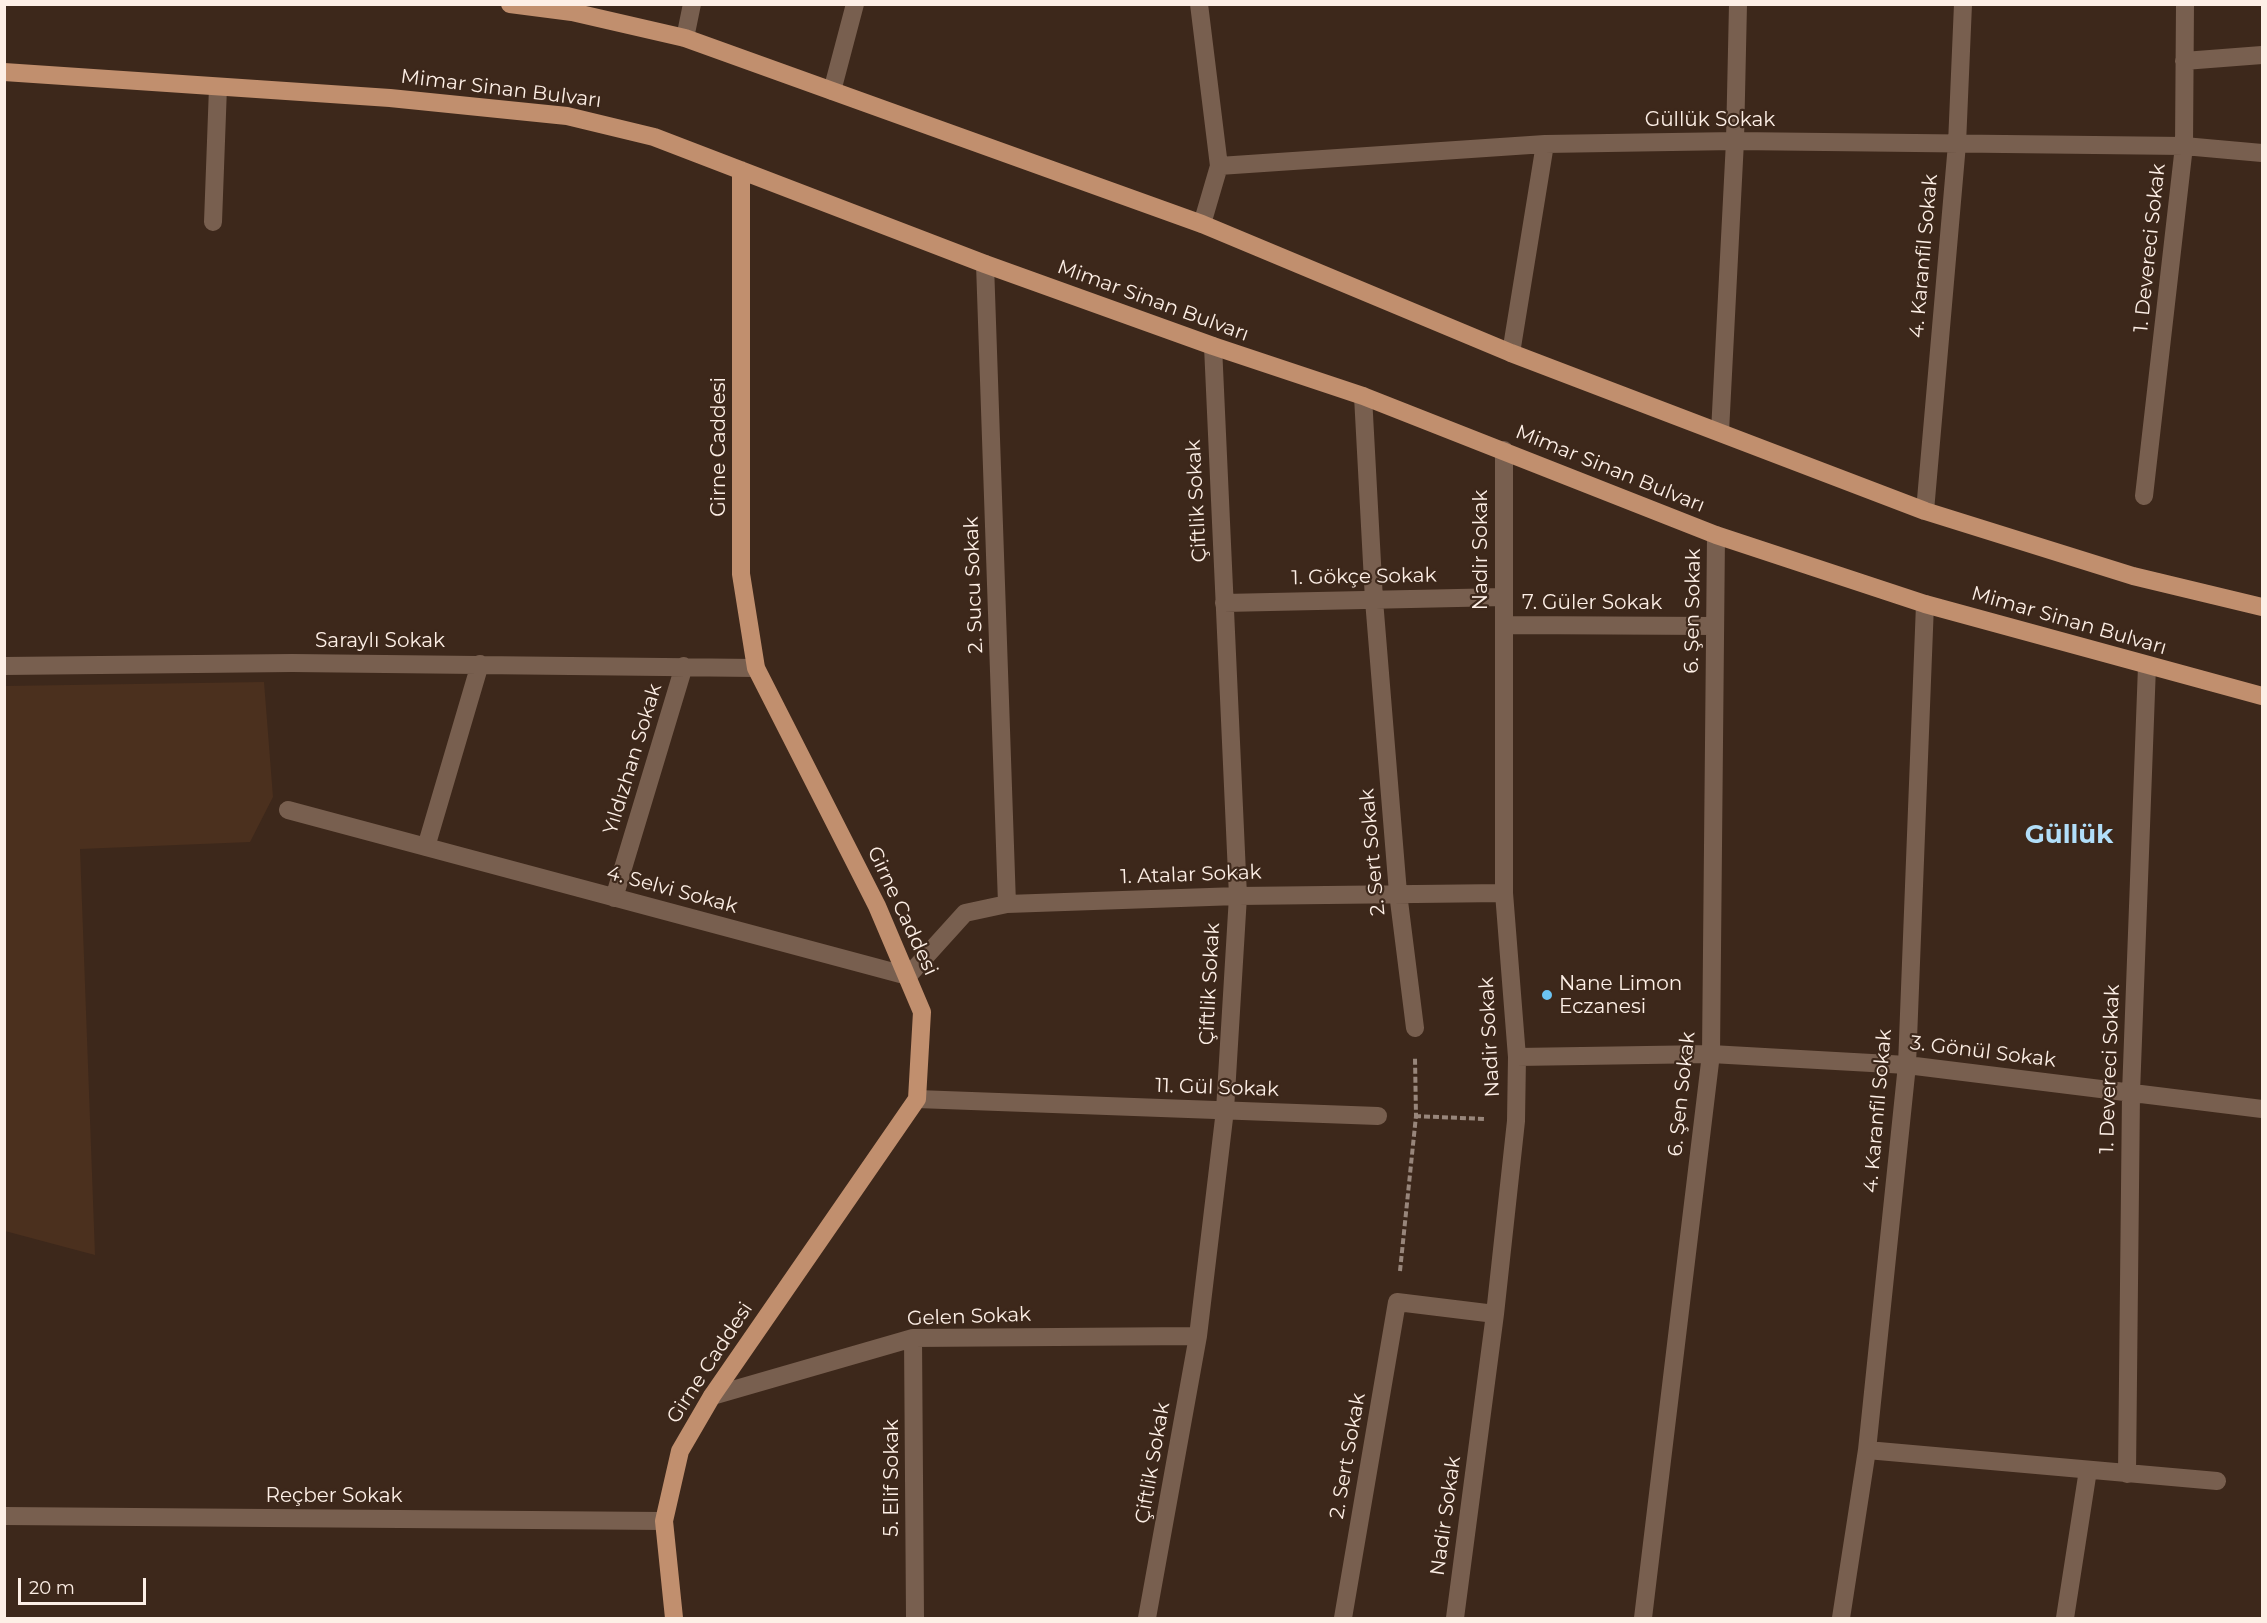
<!DOCTYPE html>
<meta charset="utf-8">
<style>
body{margin:0}
#map{position:relative;width:2267px;height:1623px;overflow:hidden;background:#3d281b;font-family:Montserrat,sans-serif}
canvas{display:block}
.frame{position:absolute;inset:0;border:6px solid #fdefe6;pointer-events:none}
.scale{position:absolute;left:18px;top:1578px;width:128px;height:27px;box-sizing:border-box;border:3px solid #fdefe6;border-top:0;padding-left:8px;font-size:18px;line-height:21px;white-space:nowrap;color:#fdefe6;-webkit-text-stroke:4px #3d281b;paint-order:stroke}
</style>
<div id="map">
<canvas width="2267" height="1623"></canvas>
<div class="frame"></div>
<div class="scale">20 m</div>
</div>
<script>
const c = document.querySelector('canvas').getContext('2d');
c.lineJoin = 'round';
function paint(path, color) { c.fillStyle = color; c.fill(path, 'evenodd'); }
const poly = rows => new Path2D(rows.map(r => 'M' + r).join(''));
function stroke(path, color, width, dash) { c.strokeStyle = color; c.lineWidth = width; c.lineCap = dash ? 'butt' : 'round'; c.setLineDash(dash || []); c.stroke(path); }
function label(font, color, halo, rows, align = 'center') {
  c.font = font + ' Montserrat,sans-serif'; c.lineWidth = 4.5; c.setLineDash([]); c.textBaseline = 'middle'; c.strokeStyle = halo; c.fillStyle = color; for (const [text, x, y, turn = 0] of rows) {
    c.save(); c.translate(x, y); c.rotate((+turn || 0) * Math.PI / 180); c.textAlign = isNaN(turn) ? turn : align; if (halo) c.strokeText(text, 0, 0); c.fillText(text, 0, 0); c.restore();
  }
}
paint(poly([
 [264,682,273,797,250,842,80,849,95,1255,5,1231,5,686]
]), '#4b301e');
stroke(poly([
 [1415,1116,1485,1119],
 [1400,1271,1416,1116,1415,1058]
]), '#98867b', 4, [6, 3]);
stroke(poly([
 [1199,4,1219,166],
 [685,38,692,4],
 [2184,61,2262,55],
 [832,91,855,4],
 [213,222,218,87],
 [1202,224,1219,166,1545,144,1735,141,2184,146,2262,153],
 [985,264,1007,904],
 [1511,353,1545,144],
 [1363,396,1374,600,1398,893,1415,1028],
 [1720,432,1735,141,1738,4],
 [2144,496,2184,146,2185,4],
 [1925,511,1957,144,1963,4],
 [1224,603,1504,597],
 [1504,625,1715,626],
 [4,666,292,663,756,668],
 [288,810,908,976,965,913,1007,904,1238,896,1504,893],
 [426,847,480,664],
 [614,898,684,666],
 [1517,1057,1711,1054,1907,1065,2262,1109],
 [917,1099,1378,1116],
 [913,1338,915,1618],
 [712,1396,913,1338,1198,1336],
 [1867,1450,2217,1481],
 [2127,1474,2131,1093,2147,666],
 [4,1516,664,1521],
 [1147,1618,1198,1336,1225,1110,1238,896,1213,346],
 [1343,1618,1397,1302,1495,1314],
 [1455,1618,1495,1314,1516,1121,1517,1057,1504,893,1504,450],
 [1643,1618,1711,1054,1716,535],
 [1841,1618,1867,1450,1907,1065,1925,604],
 [2065,1618,2088,1470]
]), '#785f4f', 18);
stroke(poly([
 [510,4,572,12,685,38,1202,224,1511,353,1925,511,2133,576,2262,607],
 [4,72,390,98,567,116,654,137,985,264,1213,346,1363,396,1716,535,1925,604,2262,696],
 [674,1618,664,1521,680,1451,712,1396,917,1099,922,1012,877,906,756,668,741,574,741,170]
]), '#c18f6e', 18);
for (const [x, y, r, color] of [
 [1547,995,6,"#6cc3f2"]
]) { const dot = new Path2D(); dot.arc(x, y, r, 0, 2 * Math.PI); c.fillStyle = color; c.fill(dot); stroke(dot, '#3d281b', 2); }
label('20px', '#fdefe6', '#3d281b', [
 ["Mimar Sinan Bulvarı",501,89,7],
 ["Güllük Sokak",1710,120],
 ["1. Devereci Sokak",2150,248,-84],
 ["4. Karanfil Sokak",1924,256,-85],
 ["Mimar Sinan Bulvarı",1153,301,20],
 ["Girne Caddesi",719,447,-90],
 ["Mimar Sinan Bulvarı",1610,469,22],
 ["Çiftlik Sokak",1197,501,-93],
 ["Nadir Sokak",1481,550,-90],
 ["1. Gökçe Sokak",1364,577,-1],
 ["2. Sucu Sokak",974,585,-92],
 ["7. Güler Sokak",1592,603],
 ["6. Şen Sokak",1693,611,-89],
 ["Mimar Sinan Bulvarı",2069,621,16],
 ["Saraylı Sokak",380,641],
 ["Yıldızhan Sokak",633,759,-73],
 ["2. Sert Sokak",1373,852,-95],
 ["1. Atalar Sokak",1191,875,-2],
 ["4. Selvi Sokak",672,890,15],
 ["Girne Caddesi",902,911,65],
 ["Çiftlik Sokak",1210,984,-87],
 ["Nadir Sokak",1490,1037,-93],
 ["3. Gönül Sokak",1983,1052,7],
 ["1. Devereci Sokak",2110,1069,-88],
 ["11. Gül Sokak",1217,1088,2],
 ["6. Şen Sokak",1682,1094,-84],
 ["4. Karanfil Sokak",1878,1111,-85],
 ["Gelen Sokak",969,1317,-2],
 ["Girne Caddesi",710,1363,-57],
 ["2. Sert Sokak",1348,1456,-80],
 ["Çiftlik Sokak",1153,1463,-80],
 ["5. Elif Sokak",892,1478,-90],
 ["Reçber Sokak",334,1496],
 ["Nadir Sokak",1446,1516,-82]
]);
label('20px', '#fdefe6', '#3d281b', [
 ["Nane Limon",1559,984],
 ["Eczanesi",1559,1007]
], 'left');
label('bold 26px', '#b1def9', '#3d281b', [
 ["Güllük",2069,835]
]);
</script>
